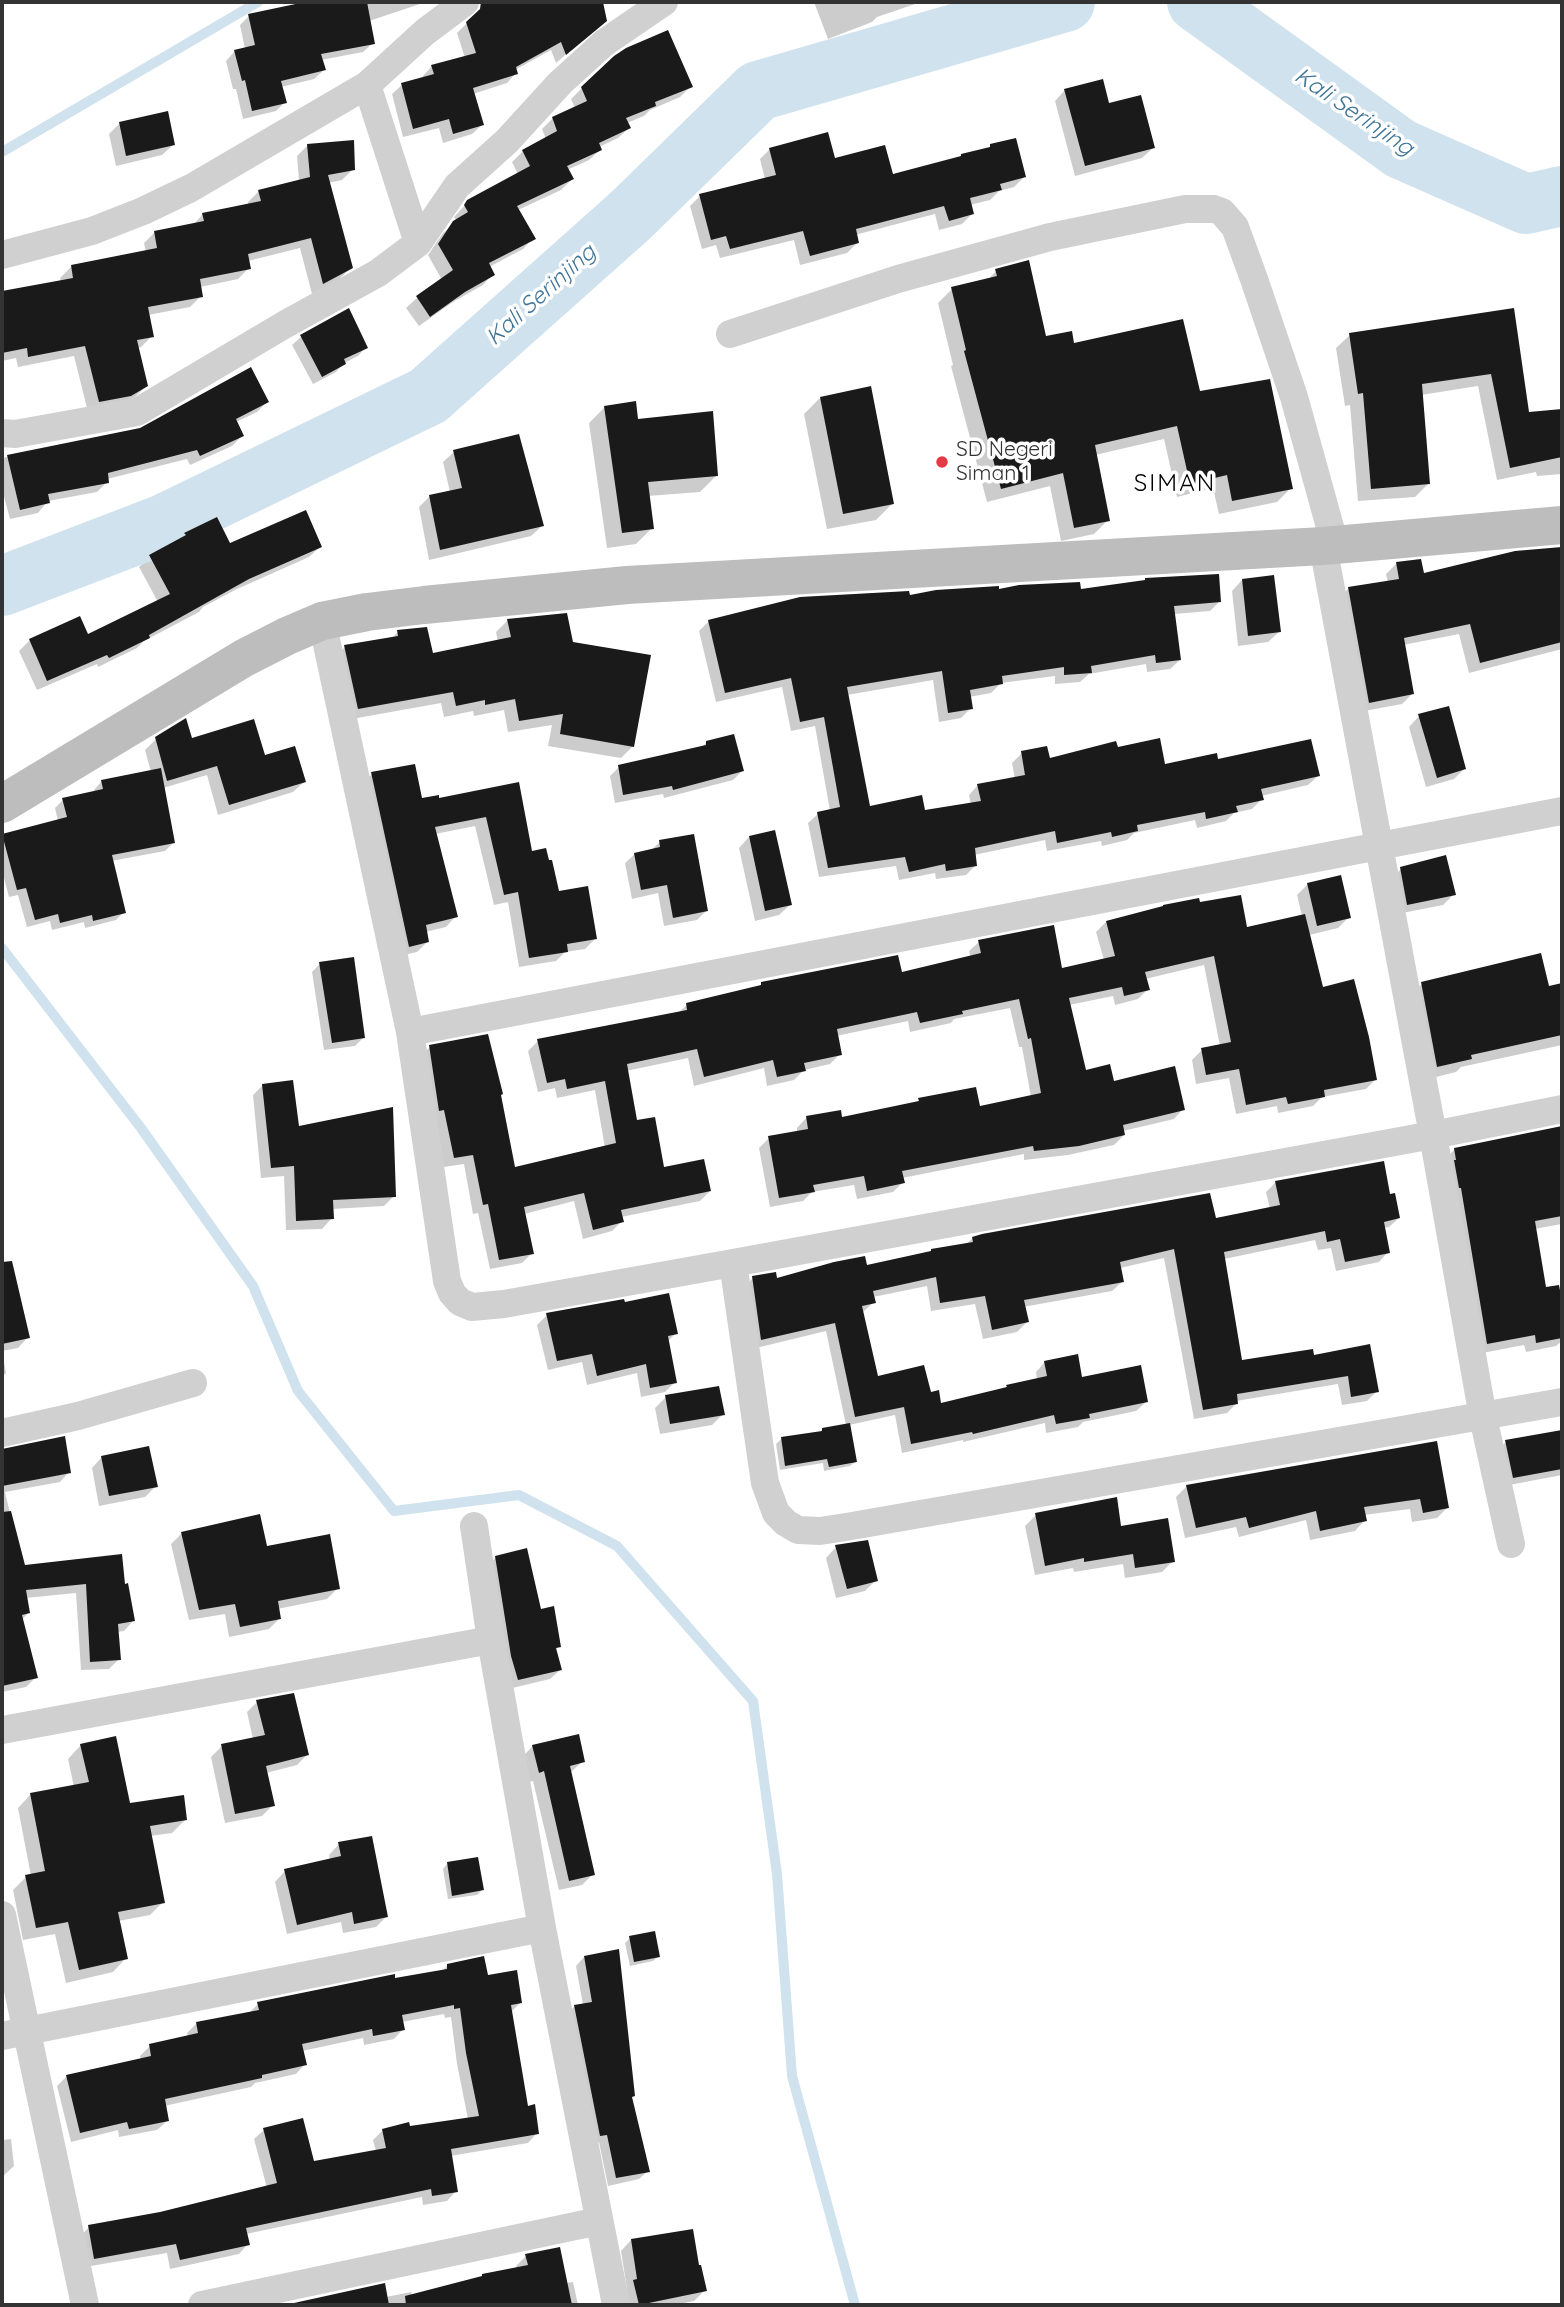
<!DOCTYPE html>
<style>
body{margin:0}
#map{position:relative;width:1564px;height:2307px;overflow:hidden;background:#fff;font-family:Quicksand,sans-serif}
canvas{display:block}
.frame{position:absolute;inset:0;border:4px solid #333;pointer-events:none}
</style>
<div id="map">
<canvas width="1564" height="2307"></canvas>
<div class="frame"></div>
</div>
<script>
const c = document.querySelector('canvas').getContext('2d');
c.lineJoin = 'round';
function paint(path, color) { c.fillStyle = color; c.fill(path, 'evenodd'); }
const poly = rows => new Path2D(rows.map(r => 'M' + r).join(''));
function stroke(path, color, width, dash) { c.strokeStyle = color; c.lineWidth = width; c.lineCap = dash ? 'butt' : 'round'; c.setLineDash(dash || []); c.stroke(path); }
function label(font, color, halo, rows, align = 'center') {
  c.font = font + ' Quicksand,sans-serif'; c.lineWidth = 7; c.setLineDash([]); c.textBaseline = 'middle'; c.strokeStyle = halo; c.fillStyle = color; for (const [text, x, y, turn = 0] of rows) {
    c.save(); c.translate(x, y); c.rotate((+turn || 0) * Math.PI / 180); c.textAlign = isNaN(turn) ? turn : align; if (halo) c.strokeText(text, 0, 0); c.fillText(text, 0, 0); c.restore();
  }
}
paint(poly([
 [310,2,426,2,369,21,373,43,363,52,321,60,324,70,314,79,281,87,285,102,276,111,243,119,236,89,233,89,226,61,235,51,245,49,240,25,249,16],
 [520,2,601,2,605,20,556,63,551,50,515,70,516,73,507,83,473,94,482,125,472,134,443,143,439,128,403,137,392,94,402,85,423,79,423,76,432,66,465,58,457,33,467,23,496,13],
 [814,2,921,2,877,17,872,22,828,39],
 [691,86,680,97,650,110,644,116,627,123,629,128,618,138,599,147,600,150,589,160,567,170,572,179,561,190,518,210,533,238,523,249,489,267,493,274,483,285,453,302,419,326,406,308,417,298,442,280,428,255,443,233,457,221,454,217,468,202,518,174,512,162,523,151,546,139,542,129,553,118,575,108,571,99,582,88],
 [1065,90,1153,148,1142,158,1075,176,1055,101],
 [120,123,173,145,162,155,116,166,109,134],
 [308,145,353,169,342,180,328,183,351,268,339,279,312,294,300,248,248,261,249,268,238,279,200,287,201,296,190,307,148,315,152,336,141,347,137,348,146,386,135,397,118,407,88,412,74,356,18,367,16,358,2,361,2,293,61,282,60,278,71,267,146,252,144,243,155,232,193,225,203,214,248,205,248,202,259,191,299,181,297,156],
 [991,146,1024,177,1014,187,999,191,990,200,970,205,972,214,962,224,939,230,935,214,855,235,857,243,847,253,800,265,794,240,720,258,716,245,702,249,690,206,700,196,765,179,760,159,770,149,834,161,892,176,987,150],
 [996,271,1045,338,1073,345,1291,488,1277,502,1219,514,1213,488,1177,497,1164,439,1095,455,1108,520,1094,534,1061,541,1050,486,987,502,951,366,953,365,938,303,952,289,987,281],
 [1512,310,1528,414,1562,411,1562,474,1537,476,1536,472,1497,480,1478,386,1421,395,1428,484,1415,497,1358,501,1350,405,1345,406,1336,348,1350,335],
 [301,337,366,347,358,356,344,363,336,372,313,384,292,345],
 [820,398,893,503,876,520,827,529,804,414],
 [267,402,257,412,236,422,242,436,232,446,190,465,187,459,107,479,107,482,97,492,48,501,38,513,10,519,2,489,2,458],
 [605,407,637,421,716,476,700,492,648,496,652,528,636,544,607,548,589,423],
 [454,452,542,526,531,536,429,560,419,507,430,496,450,492,443,462],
 [216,519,230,545,320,547,309,557,237,589,203,607,199,612,144,641,137,648,98,667,97,664,37,690,19,651,30,640,87,637,158,602,139,567,150,557,179,541,185,535],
 [1560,549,1562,556,1562,649,1469,673,1459,634,1403,645,1412,694,1402,704,1359,712,1338,599,1348,589,1388,583,1386,574,1397,563,1422,575],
 [1242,580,1279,632,1268,642,1238,646,1232,591],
 [1080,590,1220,601,1210,611,1174,614,1180,660,1170,669,1147,672,1146,664,1089,674,1080,682,1055,684,1055,676,1001,683,991,693,969,697,971,708,961,718,939,722,933,680,847,695,869,808,923,812,971,805,969,795,978,785,1015,779,1012,763,1022,753,1048,760,1116,749,1164,766,1217,761,1318,776,1308,785,1261,796,1262,799,1252,809,1234,813,1226,821,1197,828,1195,820,1134,833,1127,840,1102,846,1101,841,1047,851,1045,840,974,855,976,865,966,875,936,879,935,873,899,880,896,866,819,877,808,823,818,814,830,811,815,726,791,731,782,687,716,702,699,631,709,621,908,597,998,591],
 [508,620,571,643,633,746,621,758,548,746,552,725,508,732,504,710,474,716,473,711,444,717,441,703,346,720,333,659,345,647,391,639,398,632,431,655,498,642,496,632],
 [1419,716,1464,769,1454,779,1426,787,1409,727],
 [156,739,191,740,264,757,304,782,293,792,218,815,207,775,163,788,173,843,165,851,111,861,124,912,116,920,85,928,84,922,52,930,50,921,27,927,18,895,9,897,2,870,2,836,58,821,55,808,63,800,95,793,94,790,102,781,151,772,145,750],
 [706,743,742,771,733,780,664,798,663,794,615,803,610,776,619,767,702,747],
 [372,774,421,800,438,800,518,784,531,853,558,893,595,939,585,949,565,952,556,961,519,967,508,902,494,905,475,826,435,834,456,916,446,927,425,932,427,942,417,952,399,956,362,784],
 [749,837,790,905,779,915,755,921,739,848],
 [660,842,706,911,697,920,664,926,658,893,632,899,625,863,635,854,650,851],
 [1401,869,1454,894,1443,905,1397,914,1390,880],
 [1308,884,1349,917,1338,928,1309,935,1322,989,1376,1079,1366,1089,1322,1097,1313,1106,1278,1113,1277,1106,1236,1114,1229,1078,1196,1084,1192,1060,1202,1050,1220,1046,1204,965,1145,979,1148,989,1138,999,1115,1005,1113,996,1069,1005,1085,1072,1183,1109,1174,1119,1123,1131,1124,1135,1114,1145,1068,1155,1024,1160,1024,1154,902,1178,903,1182,893,1192,857,1199,854,1185,812,1192,803,1201,770,1207,759,1148,769,1138,797,1133,797,1128,806,1118,841,1119,915,1104,919,1100,978,1108,1031,1097,1022,1047,1019,1047,1010,1008,954,1019,951,1023,910,1032,908,1021,836,1036,840,1054,830,1064,804,1070,794,1080,767,1086,764,1068,694,1086,688,1058,626,1071,636,1122,663,1169,710,1191,700,1201,621,1217,622,1221,612,1231,583,1239,574,1201,524,1214,532,1253,522,1263,490,1269,478,1213,473,1214,464,1164,444,1167,420,1057,430,1047,500,1095,514,1169,605,1148,595,1090,557,1098,555,1088,538,1092,528,1051,538,1041,678,1013,687,1005,758,987,762,984,900,974,971,958,969,951,979,942,1061,970,1104,960,1096,932,1106,922,1199,904,1246,929,1302,916,1297,895],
 [320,964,363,1038,355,1046,324,1050,312,972],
 [1422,984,1547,988,1562,984,1562,1045,1461,1067,1456,1072,1424,1080,1409,997],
 [263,1085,297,1128,394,1196,384,1206,332,1209,332,1218,322,1229,286,1230,284,1176,261,1178,253,1095],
 [1562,1128,1562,1224,1534,1229,1545,1289,1558,1287,1562,1311,1562,1341,1556,1346,1526,1352,1524,1345,1477,1354,1444,1160,1455,1149],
 [1276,1182,1389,1196,1399,1218,1389,1227,1383,1228,1388,1252,1379,1262,1336,1271,1331,1248,1318,1250,1315,1240,1224,1259,1240,1362,1313,1357,1377,1391,1367,1401,1342,1405,1338,1384,1236,1401,1236,1404,1227,1413,1194,1419,1164,1258,1120,1268,1122,1282,1112,1291,1023,1307,1027,1322,1017,1332,983,1339,975,1304,931,1311,927,1286,873,1297,874,1302,862,1313,877,1378,929,1394,940,1406,1004,1390,1007,1386,1037,1380,1036,1372,1045,1362,1081,1379,1146,1402,1136,1411,1083,1422,1078,1427,1046,1433,1045,1423,963,1442,963,1440,902,1453,895,1415,849,1425,855,1462,850,1466,824,1471,823,1463,780,1470,776,1444,781,1439,819,1433,823,1429,846,1425,826,1331,752,1349,743,1288,753,1278,776,1280,866,1267,966,1244,973,1238,1215,1220,1270,1209,1266,1192],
 [22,1309,28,1337,18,1348,2,1351,2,1313],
 [547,1315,676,1333,668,1341,675,1382,665,1392,641,1397,637,1373,587,1385,582,1362,548,1370,537,1325],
 [2,1351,6,1373,2,1377],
 [666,1397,723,1414,712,1425,660,1434,655,1408],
 [1562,1428,1562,1475,1504,1486,1497,1451,1506,1442,1557,1433],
 [1435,1443,1448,1507,1437,1518,1412,1522,1410,1509,1364,1515,1365,1520,1355,1531,1310,1540,1306,1520,1239,1537,1236,1527,1185,1538,1176,1497,1187,1486],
 [102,1457,156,1486,145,1497,99,1506,92,1468],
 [12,1458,69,1472,60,1482,5,1492,23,1567,124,1586,133,1621,124,1631,117,1632,119,1659,109,1669,81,1670,76,1593,25,1598,28,1613,22,1620,36,1677,26,1687,2,1692,2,1460],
 [1036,1515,1120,1528,1173,1561,1162,1572,1125,1578,1123,1564,1074,1572,1073,1568,1035,1575,1025,1526],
 [182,1533,266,1548,338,1588,327,1599,277,1609,279,1619,269,1629,229,1637,225,1614,189,1620,171,1544],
 [836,1547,876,1580,865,1591,836,1598,826,1558],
 [496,1557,540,1611,559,1646,555,1650,560,1670,550,1679,508,1689,487,1567],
 [257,1702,307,1755,297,1765,266,1773,273,1805,262,1816,225,1823,211,1757,222,1746,253,1739,247,1712],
 [81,1745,129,1805,185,1820,172,1833,150,1836,163,1902,150,1915,118,1921,126,1958,113,1972,66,1983,55,1934,23,1940,13,1890,26,1877,31,1876,18,1808,31,1794,74,1787,68,1759],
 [533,1746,583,1761,570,1773,593,1874,582,1885,559,1890,533,1781,528,1782,522,1757],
 [339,1844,387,1916,376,1927,343,1933,341,1922,287,1934,275,1882,285,1871,330,1861,329,1855],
 [447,1864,482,1890,477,1895,448,1899,443,1869],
 [630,1938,658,1957,653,1961,630,1966,625,1943],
 [584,1957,631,2098,648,2171,639,2179,608,2186,599,2142,592,2144,567,2014,575,2006,583,2005,576,1966],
 [447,1966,486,1977,520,2003,511,2012,527,2108,537,2133,528,2143,450,2156,456,2191,447,2201,423,2205,422,2197,246,2234,248,2244,239,2254,170,2269,167,2253,85,2267,80,2237,89,2227,160,2214,267,2188,254,2139,264,2130,313,2163,376,2151,373,2140,383,2130,468,2119,457,2064,451,2017,445,2018,444,2014,402,2022,403,2029,394,2039,364,2045,363,2038,302,2051,305,2064,296,2074,255,2083,251,2087,164,2106,167,2121,157,2130,119,2137,118,2130,71,2142,57,2086,66,2077,141,2060,140,2056,150,2046,188,2037,187,2033,197,2023,248,2014,258,2004,442,1971],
 [11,2139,14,2166,2,2177,2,2140],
 [631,2240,697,2267,705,2290,694,2301,674,2305,627,2305,627,2289,621,2251],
 [526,2256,566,2283,573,2282,578,2305,302,2305,305,2302,386,2297,411,2292,412,2296,517,2269,516,2266]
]), '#0003');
stroke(poly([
 [2,152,258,2],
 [2,948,141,1128,253,1286,298,1391,394,1511,519,1495,617,1546,753,1701,777,1874,792,2076,855,2305]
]), '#cfe2ee', 10);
stroke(poly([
 [1197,2,1401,149,1526,204,1562,196],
 [2,586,164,524,428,396,631,215,758,91,1065,2]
]), '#cfe2ee', 60);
paint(poly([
 [305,2,367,2,375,44,321,54,326,70,281,81,287,103,252,111,245,80,242,81,234,50,255,45,248,14],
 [481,2,603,2,607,21,566,55,561,42,516,67,518,74,473,88,484,125,453,134,449,119,413,129,401,83,434,74,431,65,476,53,466,22,480,9],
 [668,30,693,87,655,102,656,106,626,118,631,128,599,143,602,150,567,166,574,179,517,206,536,239,489,263,495,275,465,292,430,317,416,296,453,270,438,244,453,221,468,212,464,205,467,200,530,166,522,150,557,131,552,117,587,101,581,87,614,56,626,48],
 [1103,79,1109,103,1141,95,1155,148,1085,166,1064,89],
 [168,111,175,145,126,156,119,122],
 [828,132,835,158,885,145,893,174,961,156,961,154,990,147,990,144,1016,138,1026,177,1000,184,1002,190,970,198,974,214,949,221,944,206,856,229,859,243,810,256,803,231,730,249,726,236,711,240,699,194,776,175,769,148],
 [354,140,355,170,328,175,353,268,323,284,311,238,248,254,251,269,200,279,203,297,148,307,154,337,137,340,148,386,131,396,99,402,85,346,28,357,27,348,2,353,2,291,73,278,71,265,157,248,154,231,204,221,202,213,261,201,258,190,310,177,307,144],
 [1029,260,1046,336,1072,331,1074,343,1183,319,1200,391,1270,379,1293,489,1232,501,1227,475,1190,484,1177,426,1095,445,1110,521,1074,528,1063,473,1001,489,964,351,966,350,951,287,997,276,995,269],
 [349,308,368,348,344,359,346,364,322,377,300,335],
 [1514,308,1529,412,1562,409,1562,457,1510,468,1491,374,1422,384,1430,484,1371,489,1363,393,1358,394,1349,333],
 [251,367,269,402,236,419,244,436,200,456,197,450,108,473,109,483,48,494,50,503,20,510,7,455,140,428],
 [871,386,894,504,843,514,820,397],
 [636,401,638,419,713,411,718,476,648,482,654,529,622,533,604,406],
 [519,434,544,526,440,550,429,495,462,488,453,450],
 [306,510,322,547,249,579,149,635,150,638,109,658,107,655,47,681,29,639,80,616,88,634,170,594,149,555,186,535,184,533,217,517,230,543],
 [1562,547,1562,642,1480,663,1470,624,1404,638,1414,694,1369,703,1348,587,1399,579,1396,562,1421,559,1424,573,1515,551],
 [1219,574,1221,602,1174,606,1181,660,1156,663,1155,655,1091,666,1092,673,1064,675,1064,667,1002,676,1003,684,970,690,973,709,948,713,942,671,847,687,870,806,922,795,925,810,981,801,977,784,1025,775,1021,751,1047,746,1050,758,1116,741,1118,747,1160,738,1165,764,1217,753,1218,759,1311,739,1320,776,1261,789,1264,800,1236,806,1238,812,1206,819,1205,812,1137,825,1138,831,1112,837,1111,832,1057,843,1055,831,975,848,977,866,946,871,945,864,909,872,905,857,828,868,817,812,840,807,824,717,800,722,791,678,725,693,708,620,800,597,909,591,910,595,936,590,999,586,999,589,1019,585,1080,582,1081,589,1145,580,1145,578],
 [1274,575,1281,632,1248,636,1242,579],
 [567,613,573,642,651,655,634,747,560,734,563,714,519,721,515,699,485,705,485,700,456,706,453,692,358,709,344,645,398,636,397,630,427,627,433,653,511,637,507,619],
 [1449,706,1466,769,1437,778,1418,714],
 [186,718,192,738,254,719,265,755,295,746,306,782,229,805,217,766,167,781,155,737],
 [734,734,744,771,673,790,672,786,623,795,618,765,706,745,706,741],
 [415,764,422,798,439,795,439,798,519,782,532,851,546,848,549,860,552,860,559,891,588,886,597,939,567,944,568,952,529,958,518,892,504,895,486,817,435,827,458,917,426,925,429,942,409,947,371,772],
 [161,768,175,843,112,855,126,913,93,921,92,915,60,923,58,914,35,920,26,888,17,890,2,834,67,817,62,798,103,789,101,780],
 [775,830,792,905,765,911,749,836],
 [694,834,708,911,673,918,667,885,641,890,634,853,660,847,659,840],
 [1446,855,1456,895,1407,905,1400,867],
 [1341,875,1351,918,1317,926,1307,883],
 [1241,895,1247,927,1305,914,1323,987,1354,979,1369,1037,1377,1080,1324,1090,1325,1097,1288,1104,1286,1097,1246,1105,1239,1069,1206,1075,1201,1048,1231,1042,1214,956,1145,972,1150,990,1124,996,1122,987,1069,998,1086,1070,1110,1064,1114,1081,1175,1066,1185,1110,1123,1125,1125,1135,1079,1146,1034,1151,1033,1146,902,1171,905,1183,867,1191,864,1176,813,1185,815,1192,779,1198,768,1136,808,1129,806,1116,841,1110,842,1117,919,1101,918,1098,976,1087,980,1106,1041,1093,1031,1038,1028,1039,1019,999,962,1011,963,1014,920,1023,917,1012,837,1029,842,1055,804,1063,806,1071,777,1077,773,1060,704,1077,697,1049,627,1064,637,1120,655,1117,664,1167,704,1159,711,1191,621,1210,624,1222,593,1230,584,1193,524,1207,534,1254,499,1260,488,1204,483,1205,473,1155,454,1158,444,1110,439,1111,429,1045,488,1034,503,1094,501,1095,515,1167,616,1143,605,1081,567,1089,565,1079,547,1083,537,1039,687,1010,686,1003,761,985,761,982,898,955,902,972,981,953,978,940,1054,925,1062,968,1115,956,1106,921,1163,906,1163,905,1199,898,1200,902],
 [1541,953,1549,986,1562,983,1562,1035,1471,1055,1472,1059,1437,1067,1421,982],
 [354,957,365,1038,332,1043,319,962],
 [293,1080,299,1126,393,1107,396,1197,333,1200,334,1219,296,1221,294,1166,271,1168,262,1084],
 [1562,1126,1562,1216,1535,1221,1546,1287,1559,1285,1562,1301,1562,1338,1536,1343,1535,1335,1487,1344,1461,1188,1459,1188,1454,1160,1456,1160,1454,1148],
 [1384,1161,1390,1194,1395,1193,1400,1218,1384,1222,1390,1253,1345,1262,1340,1239,1327,1242,1325,1231,1224,1252,1242,1360,1313,1349,1314,1355,1370,1344,1379,1392,1351,1397,1348,1376,1237,1394,1238,1404,1203,1410,1174,1249,1120,1262,1124,1282,1024,1300,1029,1322,992,1330,985,1296,940,1303,936,1277,873,1291,876,1303,862,1306,878,1376,924,1365,931,1392,939,1390,941,1403,1007,1387,1006,1385,1047,1376,1044,1361,1078,1354,1082,1377,1141,1365,1148,1402,1089,1414,1090,1418,1056,1424,1054,1415,973,1434,972,1432,911,1444,904,1407,855,1417,835,1323,761,1340,752,1276,776,1272,777,1278,834,1262,865,1256,867,1265,931,1251,931,1249,973,1242,972,1237,982,1234,1210,1193,1216,1218,1280,1205,1275,1181],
 [12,1261,30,1338,2,1344,2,1262],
 [669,1293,678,1334,668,1336,677,1383,650,1388,646,1364,597,1376,592,1354,557,1361,546,1313,624,1299,625,1302],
 [719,1386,725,1415,670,1424,665,1395],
 [850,1423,857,1462,829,1467,827,1459,785,1466,781,1437,822,1431,822,1428],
 [1562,1430,1562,1469,1513,1478,1505,1440],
 [65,1436,71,1473,2,1486,2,1449],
 [1437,1441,1449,1508,1423,1513,1420,1499,1364,1507,1367,1521,1320,1531,1316,1511,1249,1528,1246,1517,1196,1528,1186,1485],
 [149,1446,158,1487,109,1496,101,1456],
 [1117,1497,1121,1526,1168,1518,1175,1562,1135,1568,1133,1554,1084,1562,1084,1558,1045,1566,1035,1513],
 [11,1511,25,1565,122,1554,125,1584,128,1583,135,1621,118,1624,121,1660,90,1662,86,1584,26,1590,30,1613,22,1615,38,1678,2,1686,2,1512],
 [260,1514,267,1546,330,1534,340,1589,278,1601,281,1619,240,1627,235,1604,199,1610,181,1532],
 [868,1540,878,1581,847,1589,835,1545],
 [527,1548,541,1609,554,1606,561,1647,556,1648,562,1670,518,1680,511,1656,495,1556],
 [294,1693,309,1755,266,1766,275,1806,235,1814,221,1744,265,1735,256,1700],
 [579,1734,585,1762,570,1766,595,1875,569,1881,544,1771,539,1773,532,1745],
 [116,1736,130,1803,184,1795,187,1820,150,1826,165,1903,118,1912,128,1959,79,1970,68,1922,36,1928,25,1875,45,1871,30,1793,89,1782,80,1744],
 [372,1836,388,1917,354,1924,352,1912,297,1925,284,1869,341,1856,338,1842],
 [478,1857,484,1890,452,1896,447,1862],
 [655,1931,660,1957,634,1962,629,1936],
 [619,1949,635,2096,632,2097,650,2172,616,2178,607,2135,600,2136,574,2005,592,2002,584,1956],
 [484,1956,488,1975,517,1970,522,2003,511,2005,528,2106,535,2104,539,2134,451,2149,458,2192,432,2196,431,2189,246,2228,250,2245,180,2260,176,2244,94,2259,88,2225,160,2212,277,2183,263,2128,303,2118,314,2161,386,2148,382,2129,409,2122,410,2126,479,2116,466,2053,460,2008,454,2009,454,2005,402,2015,405,2030,373,2036,372,2029,302,2044,307,2065,262,2075,262,2078,165,2099,169,2121,129,2129,127,2122,80,2133,66,2075,151,2056,149,2044,198,2033,196,2022,259,2010,257,2002,395,1974,395,1978,447,1969,447,1964],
 [693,2229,699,2265,701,2265,707,2291,639,2305,633,2280,637,2279,631,2239],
 [560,2247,572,2305,406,2305,405,2296,482,2276,482,2274,528,2265,525,2254],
 [385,2283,389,2305,294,2305,294,2303]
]), '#1a1a1a');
stroke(poly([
 [418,243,457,186,507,141,560,83,604,43,664,2],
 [2,255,92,231,143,211,191,188,367,85,425,32,465,2],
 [730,334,898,279,1050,237,1185,209,1214,209,1222,212,1235,227,1254,279,1294,397,1335,545],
 [2,433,15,434,137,412,284,325,378,273,418,243,367,85],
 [1323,546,1433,1135,1483,1417,1511,1544],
 [322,621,410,1032,447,1281,452,1293,460,1302,472,1307,504,1304,733,1263,1433,1135,1562,1109],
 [410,1032,1562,811],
 [733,1263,765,1483,776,1513,786,1523,798,1530,820,1531,846,1527,1562,1402],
 [2,1433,78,1416,193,1383],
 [474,1526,491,1640,542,1928,616,2305],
 [2,1730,491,1640],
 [2,1915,85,2305],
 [2,2036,542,1928],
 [202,2305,599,2221]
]), '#d0d0d0', 28);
stroke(poly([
 [2,804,244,658,287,636,322,621,367,612,424,605,627,585,1323,546,1562,525]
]), '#bdbdbd', 38);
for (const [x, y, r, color] of [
 [942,462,7,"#e63946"]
]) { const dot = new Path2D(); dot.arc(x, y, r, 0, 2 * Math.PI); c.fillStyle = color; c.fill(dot); stroke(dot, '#fff', 2.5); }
label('21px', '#333', '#fff', [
 ["SD Negeri",956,450],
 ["Siman 1",956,474]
], 'left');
label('italic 23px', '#3f7597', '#fff', [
 ["Kali Serinjing",1354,112,34],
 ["Kali Serinjing",541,295,-42]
]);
c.letterSpacing = '2px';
label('24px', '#000', '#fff', [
 ["SIMAN",1175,484]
]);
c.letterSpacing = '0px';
</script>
